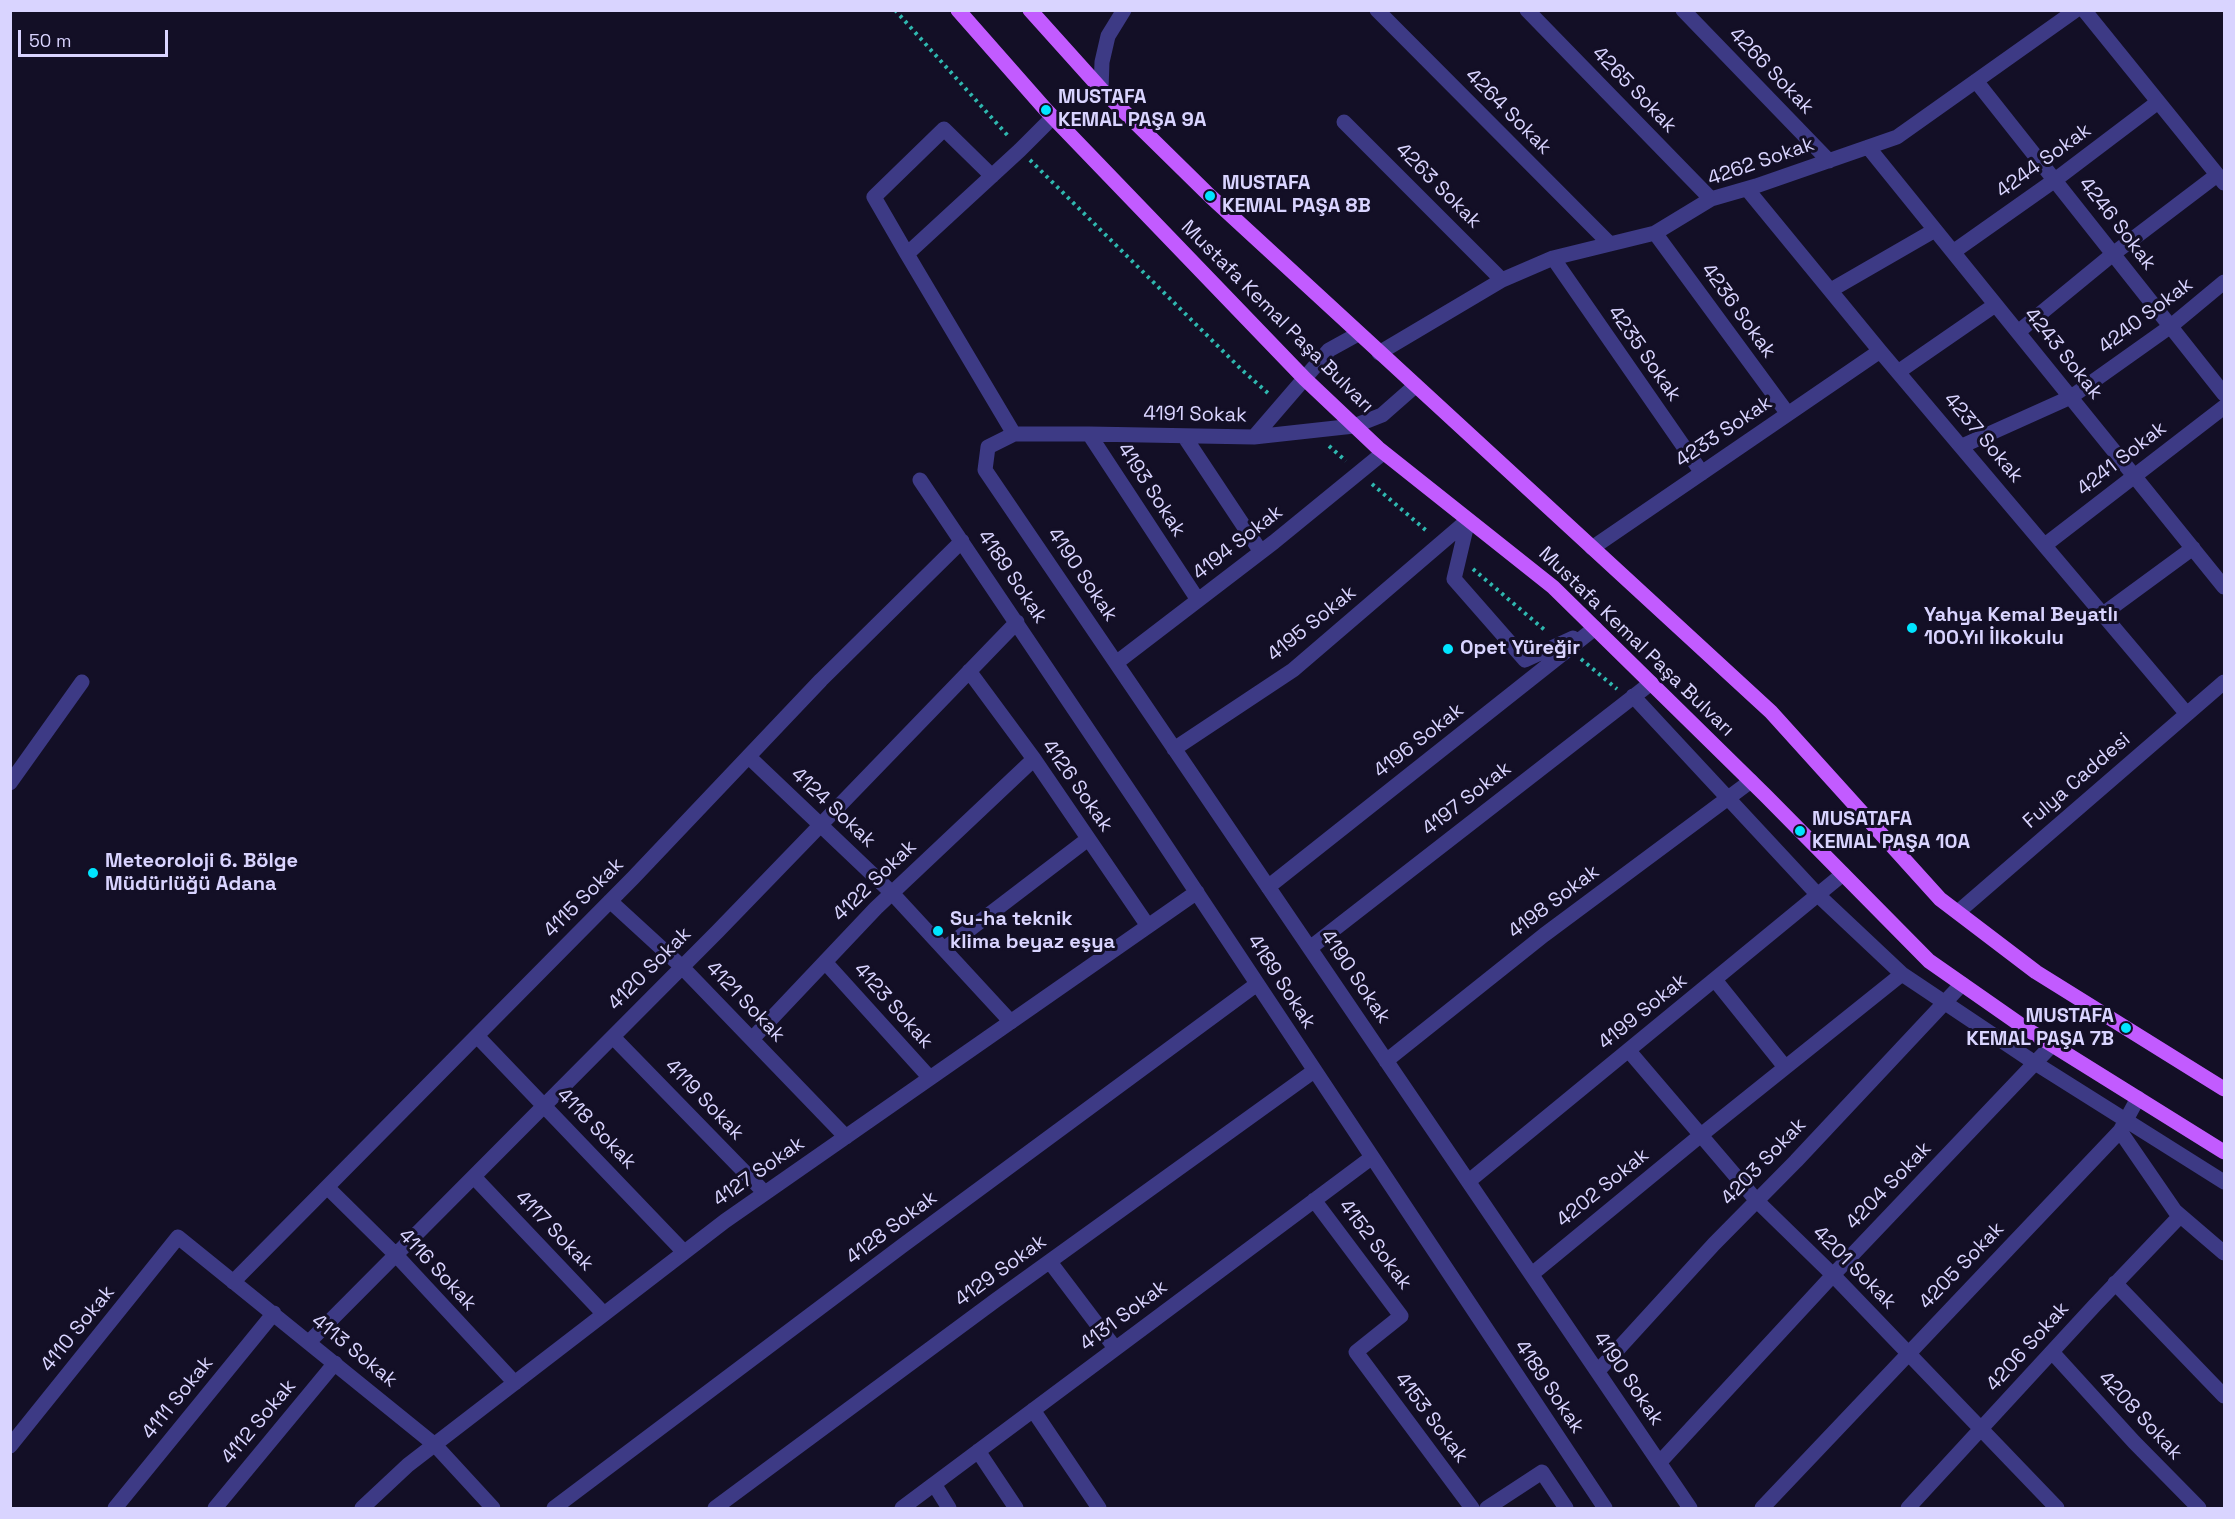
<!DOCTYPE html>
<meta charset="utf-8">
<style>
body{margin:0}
#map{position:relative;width:2235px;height:1519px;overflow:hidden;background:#130f26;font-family:"Space Grotesk",sans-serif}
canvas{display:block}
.frame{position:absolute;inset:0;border:12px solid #d9d4ff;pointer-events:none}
.scale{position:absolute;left:18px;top:30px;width:150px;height:27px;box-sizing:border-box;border:3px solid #d9d4ff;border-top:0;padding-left:8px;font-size:18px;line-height:21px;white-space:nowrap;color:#d9d4ff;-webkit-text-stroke:4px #130f26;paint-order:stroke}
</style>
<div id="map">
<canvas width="2235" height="1519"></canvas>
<div class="frame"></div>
<div class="scale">50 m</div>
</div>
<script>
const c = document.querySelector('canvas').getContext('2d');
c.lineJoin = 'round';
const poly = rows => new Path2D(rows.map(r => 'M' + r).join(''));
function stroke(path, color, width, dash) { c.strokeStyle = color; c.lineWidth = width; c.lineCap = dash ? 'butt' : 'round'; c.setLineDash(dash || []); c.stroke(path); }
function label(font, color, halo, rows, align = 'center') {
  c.font = font + ' "Space Grotesk",sans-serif'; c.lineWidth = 6; c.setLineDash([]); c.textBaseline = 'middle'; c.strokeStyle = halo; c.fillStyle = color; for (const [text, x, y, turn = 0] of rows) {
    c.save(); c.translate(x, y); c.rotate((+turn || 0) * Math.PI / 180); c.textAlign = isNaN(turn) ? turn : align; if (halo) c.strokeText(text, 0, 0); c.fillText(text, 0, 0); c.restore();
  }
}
stroke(poly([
 [895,10,1009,137],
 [1030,160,1243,371,1269,394],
 [1329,446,1346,461],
 [1372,484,1428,532],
 [1473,569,1547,632],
 [1581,659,1617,689]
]), '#2fb8b0', 4, [3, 4.5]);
stroke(poly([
 [1377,10,1609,243],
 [1527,10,1711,199],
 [1683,10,1829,161],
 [2084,10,2224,183],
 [1976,81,2224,394],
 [1101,89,1102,62,1108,36,1124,10],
 [1344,122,1502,280],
 [1868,147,2224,587],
 [1747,189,1880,351,2187,714],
 [1655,233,1788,414],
 [1953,252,2055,180,2158,102],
 [907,254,874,197,944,129,992,176],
 [1553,258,1702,473],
 [1831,290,1935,230],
 [2018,332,2113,254,2217,175],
 [1379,353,1502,280,1553,258,1655,233,1711,199,1756,186,1897,137,2076,10],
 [1898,372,1995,305],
 [1415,386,1382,415,1354,426,1254,437,1089,434,1014,434,988,447,985,470,1690,1508],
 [1014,434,907,254,1020,150,1053,117],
 [1089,434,1198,600],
 [1184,436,1261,552],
 [1254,437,1329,350,1358,334],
 [1962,446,2071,397,2171,326,2224,282],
 [920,480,1144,813,1605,1508],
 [1468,520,1454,579,1525,660,1573,638],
 [2045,545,2224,407],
 [1592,548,1880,351],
 [2103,614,2193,548],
 [1116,663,1274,542,1383,453],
 [969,671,1034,759,1148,926],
 [1633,696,1818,895,1902,974,2035,1063,2224,1182],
 [1174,749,1293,670,1468,520],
 [749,757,892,893,1011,1022],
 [10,783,82,682],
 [1268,887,1595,628],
 [610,901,682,967,846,1137],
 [1958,912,2224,682],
 [1310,948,1651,683],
 [944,949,1088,839],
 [825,962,930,1078],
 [1715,980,1785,1067],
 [477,1036,684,1252],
 [613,1037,765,1193],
 [752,1039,876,908,1034,759],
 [1629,1051,1757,1201,1833,1275,2057,1508],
 [1386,1061,1544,935,1751,781],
 [2138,1098,2120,1131,2175,1211,2224,1253],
 [474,1177,604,1314],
 [1469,1181,1843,874],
 [327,1187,396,1255,515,1383],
 [1314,1200,1401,1316,1356,1352,1472,1508],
 [1050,1262,1115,1348],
 [1532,1274,1701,1135,1902,974],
 [233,1282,633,878,821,680,962,541],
 [2115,1283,2224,1396],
 [309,1342,718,931,1017,622],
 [2052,1352,2134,1442,2199,1508],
 [1598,1371,1714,1244,1796,1161,1962,984],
 [1033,1410,1099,1508],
 [10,1446,178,1237,435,1445,493,1508],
 [978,1451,1016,1508],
 [1660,1462,1833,1275,2052,1045],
 [934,1484,949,1508],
 [115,1508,274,1313],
 [215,1508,335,1363],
 [362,1508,408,1465,725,1221,1197,892],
 [554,1508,902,1246,1257,984],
 [715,1508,996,1300,1314,1071],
 [902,1508,1371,1158],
 [1487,1508,1542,1472,1566,1508],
 [1762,1508,2120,1131],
 [1908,1508,2095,1305,2180,1216]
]), '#3d3a85', 15);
stroke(poly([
 [958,10,1046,110,1305,379,1378,448,1553,587,1766,796,1929,961,2025,1028,2224,1152],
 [1030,10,1101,89,1210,196,1771,712,1940,899,2036,972,2224,1089]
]), '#c25bff', 15);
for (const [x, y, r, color] of [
 [1046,110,6,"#00e5ff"],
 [1210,196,6,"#00e5ff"],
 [1912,628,6,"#00e5ff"],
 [1448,649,6,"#00e5ff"],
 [1800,831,6,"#00e5ff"],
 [93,873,6,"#00e5ff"],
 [938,931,6,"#00e5ff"],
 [2126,1028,6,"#00e5ff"]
]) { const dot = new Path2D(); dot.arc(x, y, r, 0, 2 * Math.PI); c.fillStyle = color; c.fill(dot); stroke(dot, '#130f26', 2); }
label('20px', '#d9d4ff', '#130f26', [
 ["4266 Sokak",1771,71,46],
 ["4265 Sokak",1634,90,46],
 ["4264 Sokak",1508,112,45],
 ["4244 Sokak",2044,161,-36],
 ["4262 Sokak",1761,162,-19],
 ["4263 Sokak",1438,186,45],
 ["4246 Sokak",2117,224,52],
 ["4236 Sokak",1738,311,54],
 ["4240 Sokak",2146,316,-37],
 ["Mustafa Kemal Paşa Bulvarı",1277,317,45],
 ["4235 Sokak",1644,354,55],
 ["4243 Sokak",2063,354,51],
 ["4191 Sokak",1195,415,1],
 ["4233 Sokak",1724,432,-34],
 ["4237 Sokak",1983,438,50],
 ["4241 Sokak",2122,459,-38],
 ["4193 Sokak",1151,490,57],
 ["4194 Sokak",1238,543,-38],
 ["4190 Sokak",1082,575,56],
 ["4189 Sokak",1012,577,56],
 ["4195 Sokak",1312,624,-39],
 ["Mustafa Kemal Paşa Bulvarı",1636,642,44],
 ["4196 Sokak",1419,741,-38],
 ["Fulya Caddesi",2077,781,-41],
 ["4126 Sokak",1077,786,55],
 ["4197 Sokak",1467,799,-38],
 ["4124 Sokak",833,808,43],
 ["4122 Sokak",875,881,-44],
 ["4115 Sokak",584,898,-45],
 ["4198 Sokak",1554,902,-37],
 ["4120 Sokak",650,969,-45],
 ["4190 Sokak",1355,977,56],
 ["4189 Sokak",1281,982,57],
 ["4121 Sokak",745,1002,46],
 ["4123 Sokak",893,1006,48],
 ["4199 Sokak",1643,1012,-39],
 ["4119 Sokak",704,1100,46],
 ["4118 Sokak",596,1129,46],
 ["4203 Sokak",1764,1162,-46],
 ["4127 Sokak",759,1172,-35],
 ["4204 Sokak",1889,1186,-46],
 ["4202 Sokak",1603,1188,-39],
 ["4128 Sokak",892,1228,-37],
 ["4117 Sokak",554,1231,46],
 ["4152 Sokak",1375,1245,53],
 ["4205 Sokak",1962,1266,-46],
 ["4201 Sokak",1854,1268,45],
 ["4116 Sokak",437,1270,47],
 ["4129 Sokak",1001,1271,-36],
 ["4131 Sokak",1124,1316,-37],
 ["4110 Sokak",78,1329,-51],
 ["4206 Sokak",2028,1347,-48],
 ["4113 Sokak",354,1351,39],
 ["4190 Sokak",1628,1379,56],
 ["4189 Sokak",1549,1387,56],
 ["4111 Sokak",178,1398,-51],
 ["4208 Sokak",2140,1416,47],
 ["4153 Sokak",1431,1418,53],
 ["4112 Sokak",259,1422,-50]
]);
label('bold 20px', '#d9d4ff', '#130f26', [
 ["MUSTAFA",1058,98],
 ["KEMAL PAŞA 9A",1058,121],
 ["MUSTAFA",1222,184],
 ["KEMAL PAŞA 8B",1222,207],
 ["Yahya Kemal Beyatlı",1924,616],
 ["100.Yıl İlkokulu",1924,639],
 ["Opet Yüreğir",1460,649],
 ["MUSATAFA",1812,820],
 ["KEMAL PAŞA 10A",1812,843],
 ["Meteoroloji 6. Bölge",105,862],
 ["Müdürlüğü Adana",105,885],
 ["Su-ha teknik",950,920],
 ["klima beyaz eşya",950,943],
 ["MUSTAFA",2114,1017,"right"],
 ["KEMAL PAŞA 7B",2114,1040,"right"]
], 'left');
</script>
